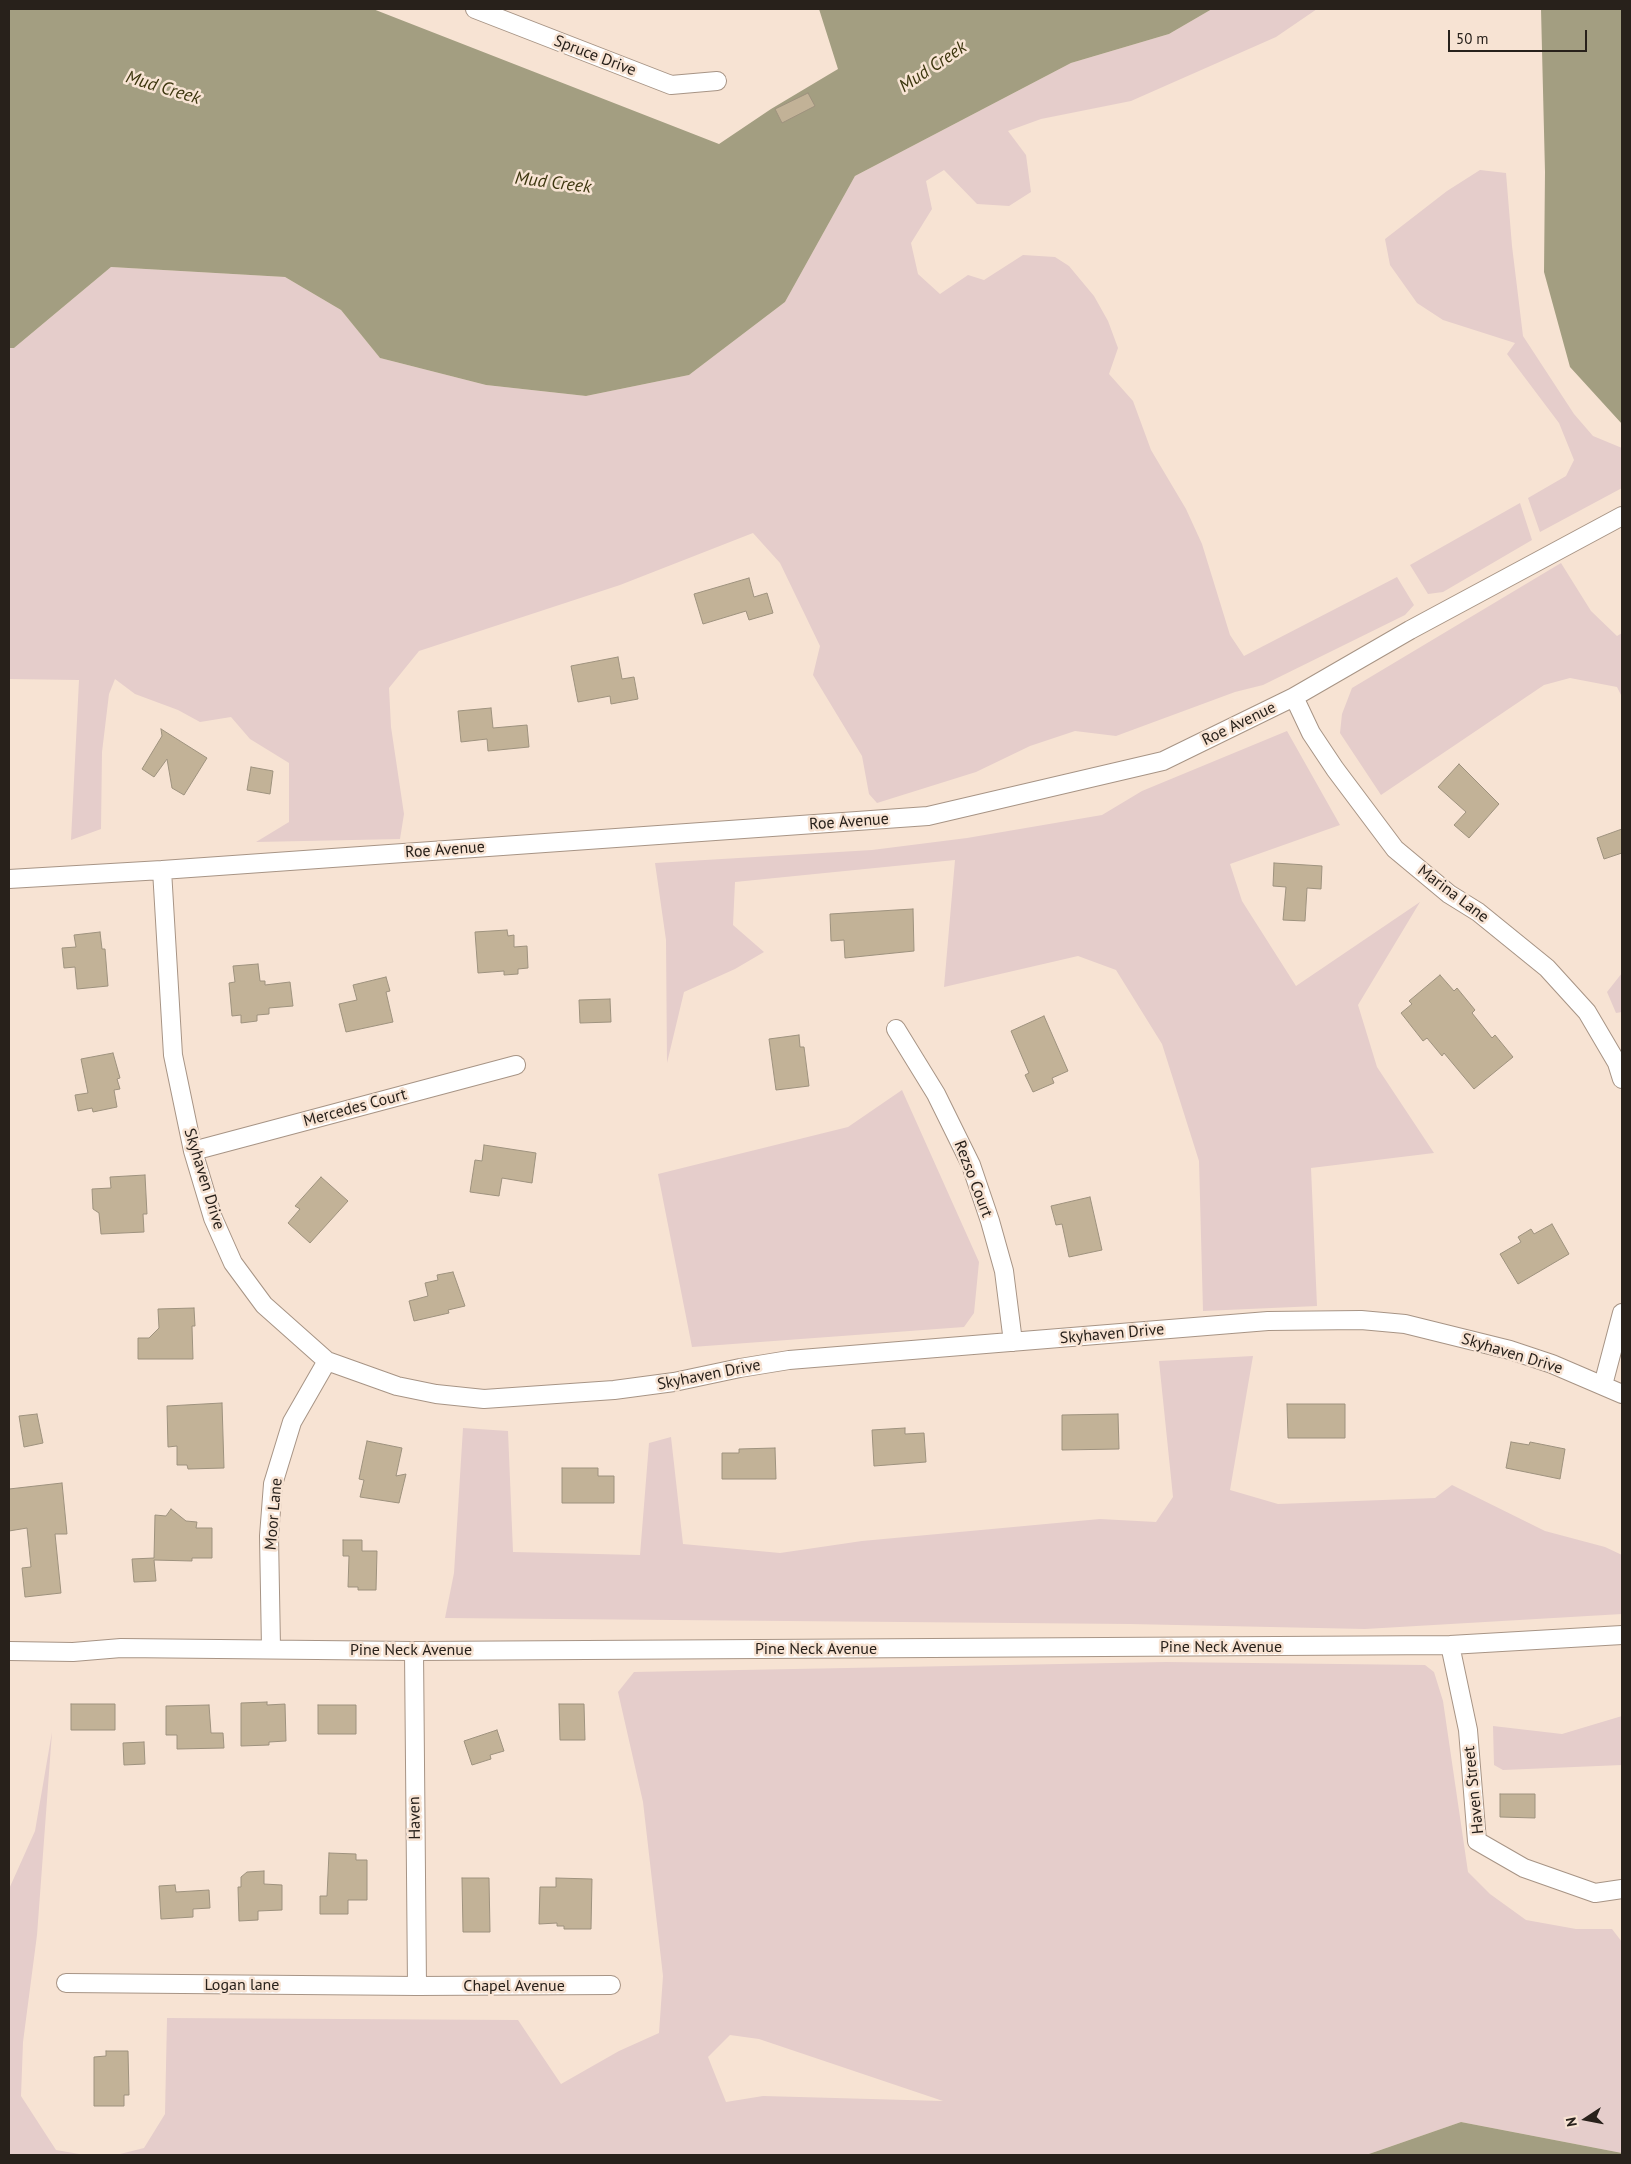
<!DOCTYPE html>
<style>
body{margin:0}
#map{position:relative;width:1631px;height:2164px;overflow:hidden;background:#f7e3d3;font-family:"PT Sans",sans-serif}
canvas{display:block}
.frame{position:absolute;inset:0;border:10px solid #28211b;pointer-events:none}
.north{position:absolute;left:1561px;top:2094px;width:50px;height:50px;-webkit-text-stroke:4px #f7e3d3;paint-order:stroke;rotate:259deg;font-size:14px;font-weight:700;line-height:20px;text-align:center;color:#28211b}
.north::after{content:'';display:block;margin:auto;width:18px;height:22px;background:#28211b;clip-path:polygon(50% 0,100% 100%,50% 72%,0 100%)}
.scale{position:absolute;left:1448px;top:30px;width:139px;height:22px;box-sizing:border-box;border:2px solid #28211b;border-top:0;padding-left:6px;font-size:15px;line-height:18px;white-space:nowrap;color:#28211b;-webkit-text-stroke:4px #f7e3d3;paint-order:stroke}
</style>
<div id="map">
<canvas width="1631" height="2164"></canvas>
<div class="frame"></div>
<div class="north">N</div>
<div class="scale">50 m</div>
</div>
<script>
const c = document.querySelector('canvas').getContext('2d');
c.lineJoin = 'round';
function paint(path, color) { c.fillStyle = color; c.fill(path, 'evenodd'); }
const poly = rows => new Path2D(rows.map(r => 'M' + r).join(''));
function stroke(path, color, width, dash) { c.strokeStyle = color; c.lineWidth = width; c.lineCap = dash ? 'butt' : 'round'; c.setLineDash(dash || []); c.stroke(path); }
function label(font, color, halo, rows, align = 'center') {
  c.font = font + ' "PT Sans",sans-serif'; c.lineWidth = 5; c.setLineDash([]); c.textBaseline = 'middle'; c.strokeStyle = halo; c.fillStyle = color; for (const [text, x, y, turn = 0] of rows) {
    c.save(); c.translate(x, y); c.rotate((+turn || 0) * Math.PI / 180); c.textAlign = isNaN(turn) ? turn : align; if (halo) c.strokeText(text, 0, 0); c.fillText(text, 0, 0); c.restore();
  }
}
paint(poly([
 [1212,9,1317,9,1276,37,1131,101,1041,119,1008,131,1026,155,1031,192,1009,206,977,204,944,170,926,181,932,209,911,243,918,274,940,294,968,275,984,280,1023,255,1055,257,1069,266,1094,296,1108,321,1118,348,1109,374,1133,401,1151,450,1186,509,1202,544,1230,635,1244,656,1397,577,1414,605,1405,615,1263,685,1235,692,1116,736,1075,731,1030,746,976,772,877,803,869,794,862,756,813,675,820,646,780,563,753,533,620,585,419,651,389,688,391,727,404,814,400,839,256,842,289,822,289,763,250,739,231,717,200,722,178,710,135,694,115,679,109,694,102,752,101,829,71,840,79,680,9,679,9,348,14,348,111,267,285,277,341,310,380,358,486,385,586,396,689,375,785,302,855,176,1071,63,1169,34],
 [1480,170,1506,173,1512,246,1523,336,1574,414,1593,436,1622,448,1622,488,1540,532,1528,498,1566,476,1574,460,1559,423,1507,354,1515,343,1443,320,1417,303,1390,265,1385,239,1447,191],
 [1520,503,1532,540,1443,592,1428,594,1410,565],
 [1561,563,1591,611,1617,636,1622,633,1622,697,1617,687,1570,678,1544,685,1381,795,1340,733,1342,714,1352,688],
 [1287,731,1340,825,1230,864,1242,901,1296,986,1420,902,1358,1005,1377,1067,1434,1153,1311,1168,1317,1306,1203,1311,1199,1161,1162,1044,1116,970,1078,956,944,987,955,860,735,882,733,925,764,952,735,969,684,992,667,1063,666,940,655,863,872,850,967,838,1102,815,1142,791],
 [1622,973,1622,1012,1616,1013,1607,992],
 [902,1090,979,1262,974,1313,964,1327,692,1347,658,1174,848,1127],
 [1253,1356,1230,1490,1278,1504,1435,1498,1452,1485,1545,1531,1605,1547,1622,1555,1622,1614,1365,1629,1130,1624,445,1618,454,1573,463,1428,508,1431,513,1552,640,1555,649,1443,671,1437,683,1544,780,1553,862,1541,1100,1519,1156,1522,1173,1497,1159,1361],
 [1166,1662,1425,1665,1434,1672,1443,1701,1468,1872,1490,1894,1526,1920,1576,1929,1612,1929,1622,1942,1622,2153,1461,2122,1366,2155,116,2155,144,2148,165,2114,167,2018,518,2020,561,2084,619,2051,659,2033,663,1976,643,1802,618,1692,634,1672],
 [730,2035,759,2039,943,2101,763,2096,726,2102,708,2057],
 [1622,1716,1622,1765,1503,1770,1494,1765,1493,1726,1562,1734],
 [52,1732,37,1935,23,2042,21,2096,56,2150,85,2155,9,2155,9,1889,35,1831]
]), '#e5cdcb');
paint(poly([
 [9,9,373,9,719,144,771,109,838,69,819,9,1212,9,1169,34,1071,63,855,176,785,302,689,375,586,396,486,385,380,358,341,310,285,277,111,267,14,348,9,348],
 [1541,9,1622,9,1622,424,1570,367,1544,272,1545,172],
 [1461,2122,1622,2153,1622,2155,1366,2155]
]), '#a39e81');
const building = poly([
 [808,93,815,106,782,123,775,109,808,93],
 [749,578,754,597,767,593,773,613,749,620,746,611,703,624,694,594,749,578],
 [618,657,622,679,634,677,638,699,611,704,610,696,578,702,571,666,618,657],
 [491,708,493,728,527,725,529,747,488,751,487,739,461,742,458,711,491,708],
 [161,729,207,758,184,795,172,788,167,759,154,777,142,769,162,736,161,729],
 [1459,764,1499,804,1469,838,1454,825,1466,812,1438,787,1459,764],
 [251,767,273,771,270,794,247,790,251,767],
 [1622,829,1622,853,1604,859,1597,838,1622,829],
 [1274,863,1322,866,1321,889,1307,888,1305,921,1283,920,1286,887,1273,886,1274,863],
 [913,909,914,951,845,958,844,940,831,941,830,914,913,909],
 [507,930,508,936,514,935,514,947,527,946,528,968,518,969,518,974,504,975,504,971,478,973,475,932,507,930],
 [100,932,102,949,105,949,108,986,77,989,75,967,64,968,62,948,76,947,74,935,100,932],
 [258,964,260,981,265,981,265,985,290,982,293,1006,269,1008,269,1014,257,1015,257,1021,241,1023,241,1015,232,1016,229,983,235,982,233,966,258,964],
 [1440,975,1454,991,1457,988,1475,1010,1472,1013,1492,1038,1495,1035,1513,1057,1474,1089,1444,1053,1442,1056,1427,1038,1423,1041,1401,1013,1412,1004,1409,1001,1440,975],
 [386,977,390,991,386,992,393,1022,346,1032,339,1004,357,1000,353,985,386,977],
 [610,999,611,1022,580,1023,579,1000,610,999],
 [1044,1016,1068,1071,1052,1078,1054,1083,1033,1092,1025,1075,1029,1073,1011,1031,1044,1016],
 [799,1035,800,1047,804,1047,809,1086,776,1090,769,1039,799,1035],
 [113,1053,120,1078,117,1079,120,1089,114,1090,117,1107,93,1112,92,1108,78,1111,75,1095,88,1093,81,1059,113,1053],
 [484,1145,536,1153,532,1183,502,1178,499,1196,470,1192,475,1160,482,1161,484,1145],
 [145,1175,147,1214,143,1214,144,1232,101,1234,99,1213,93,1209,92,1189,111,1188,110,1177,145,1175],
 [321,1177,348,1201,310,1243,288,1223,300,1209,295,1206,321,1177],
 [1090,1197,1102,1250,1069,1257,1062,1224,1056,1225,1051,1206,1090,1197],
 [1552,1224,1569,1254,1518,1284,1500,1254,1521,1242,1518,1237,1531,1229,1534,1234,1552,1224],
 [453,1272,465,1306,448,1310,449,1313,414,1321,409,1301,428,1296,425,1283,438,1280,437,1275,453,1272],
 [194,1308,195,1326,192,1326,193,1359,138,1359,138,1338,149,1338,159,1328,158,1309,194,1308],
 [222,1403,224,1468,188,1469,187,1465,177,1465,177,1446,168,1447,167,1406,222,1403],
 [1287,1404,1345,1404,1345,1438,1288,1438,1287,1404],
 [37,1414,43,1443,24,1447,19,1416,37,1414],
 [1118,1414,1119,1449,1062,1450,1062,1415,1118,1414],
 [905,1428,905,1434,924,1433,926,1462,874,1466,872,1430,905,1428],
 [367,1441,402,1448,396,1476,406,1474,399,1503,360,1497,364,1480,359,1479,367,1441],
 [1511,1442,1529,1445,1530,1442,1565,1449,1560,1479,1506,1468,1511,1442],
 [775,1448,776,1479,722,1479,722,1453,739,1453,739,1449,775,1448],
 [562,1468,598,1468,598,1476,614,1476,614,1503,562,1503,562,1468],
 [62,1483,67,1534,55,1534,61,1593,25,1597,22,1568,31,1567,27,1528,9,1531,9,1489,62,1483],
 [171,1509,186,1521,197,1522,196,1528,212,1528,212,1558,192,1558,192,1561,154,1560,156,1581,134,1582,132,1559,154,1558,155,1515,166,1516,171,1509],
 [343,1540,362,1540,362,1551,377,1551,376,1590,358,1590,358,1587,348,1587,349,1556,343,1556,343,1540],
 [267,1702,267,1705,285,1704,286,1741,269,1742,269,1745,241,1746,241,1703,267,1702],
 [71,1704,115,1704,115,1730,71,1730,71,1704],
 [559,1704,584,1704,585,1740,560,1740,559,1704],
 [209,1705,211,1733,223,1733,224,1748,177,1749,177,1735,166,1735,166,1706,209,1705],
 [318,1705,356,1705,356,1734,318,1734,318,1705],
 [497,1730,504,1751,490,1755,491,1759,472,1765,464,1741,497,1730],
 [144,1742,145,1764,124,1765,123,1743,144,1742],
 [1500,1794,1535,1794,1535,1818,1500,1817,1500,1794],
 [329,1853,356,1854,356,1860,367,1860,367,1900,348,1900,348,1914,320,1914,320,1896,327,1896,329,1853],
 [264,1871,264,1884,282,1885,282,1910,258,1911,258,1920,239,1921,238,1887,241,1887,241,1877,247,1872,264,1871],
 [462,1878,489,1878,490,1932,463,1932,462,1878],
 [556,1878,592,1879,591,1929,564,1929,564,1926,557,1926,557,1923,539,1924,540,1887,556,1887,556,1878],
 [175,1885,176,1892,209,1890,210,1908,193,1909,193,1917,161,1919,159,1886,175,1885],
 [106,2051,128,2051,129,2095,124,2095,124,2106,94,2106,94,2057,106,2056,106,2051]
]);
paint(building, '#c2b297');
stroke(building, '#9e927e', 1);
const minor = poly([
 [475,9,671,85,717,81],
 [1294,697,1311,733,1335,769,1395,849,1449,894,1478,912,1547,968,1587,1012,1617,1063,1622,1079],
 [162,870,173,1055,193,1151,213,1218,233,1263,264,1305,327,1361,397,1386,436,1394,484,1399,614,1390,674,1382,740,1368,789,1360,1268,1321,1361,1320,1405,1324,1510,1350,1552,1364,1622,1394],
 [9,879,162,870,928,816,1163,761,1294,697,1410,630,1622,516],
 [896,1029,936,1094,971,1165,990,1221,1004,1271,1013,1342],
 [193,1151,516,1065],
 [1603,1385,1622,1313],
 [1450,1645,1468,1730,1477,1841,1524,1868,1595,1893,1622,1889],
 [271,1648,269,1536,273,1484,292,1422,327,1361],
 [9,1651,73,1652,121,1648,414,1651,1450,1645,1622,1635],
 [414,1651,417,1986],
 [66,1983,417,1986,611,1985]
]);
stroke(minor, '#a79485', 20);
stroke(minor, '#fff', 18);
label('16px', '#28211b', '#f7e3d3', [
 ["Spruce Drive",595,56,21],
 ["Roe Avenue",1239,724,-26],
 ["Roe Avenue",849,822,-4],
 ["Roe Avenue",445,850,-4],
 ["Marina Lane",1453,894,37],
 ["Mercedes Court",355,1108,-15],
 ["Skyhaven Drive",204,1179,73],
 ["Rezso Court",973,1179,69],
 ["Skyhaven Drive",1112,1334,-5],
 ["Skyhaven Drive",1512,1354,17],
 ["Skyhaven Drive",709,1375,-11],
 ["Moor Lane",274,1514,-85],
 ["Pine Neck Avenue",1221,1647],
 ["Pine Neck Avenue",816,1649],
 ["Pine Neck Avenue",411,1650],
 ["Haven Street",1474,1790,-96],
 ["Haven",415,1818,-91],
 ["Logan lane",242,1985],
 ["Chapel Avenue",514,1986]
]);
label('italic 18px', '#3c360e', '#f7e3d3', [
 ["Mud Creek",933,67,-34],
 ["Mud Creek",163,88,17],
 ["Mud Creek",553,183,7]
]);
</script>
